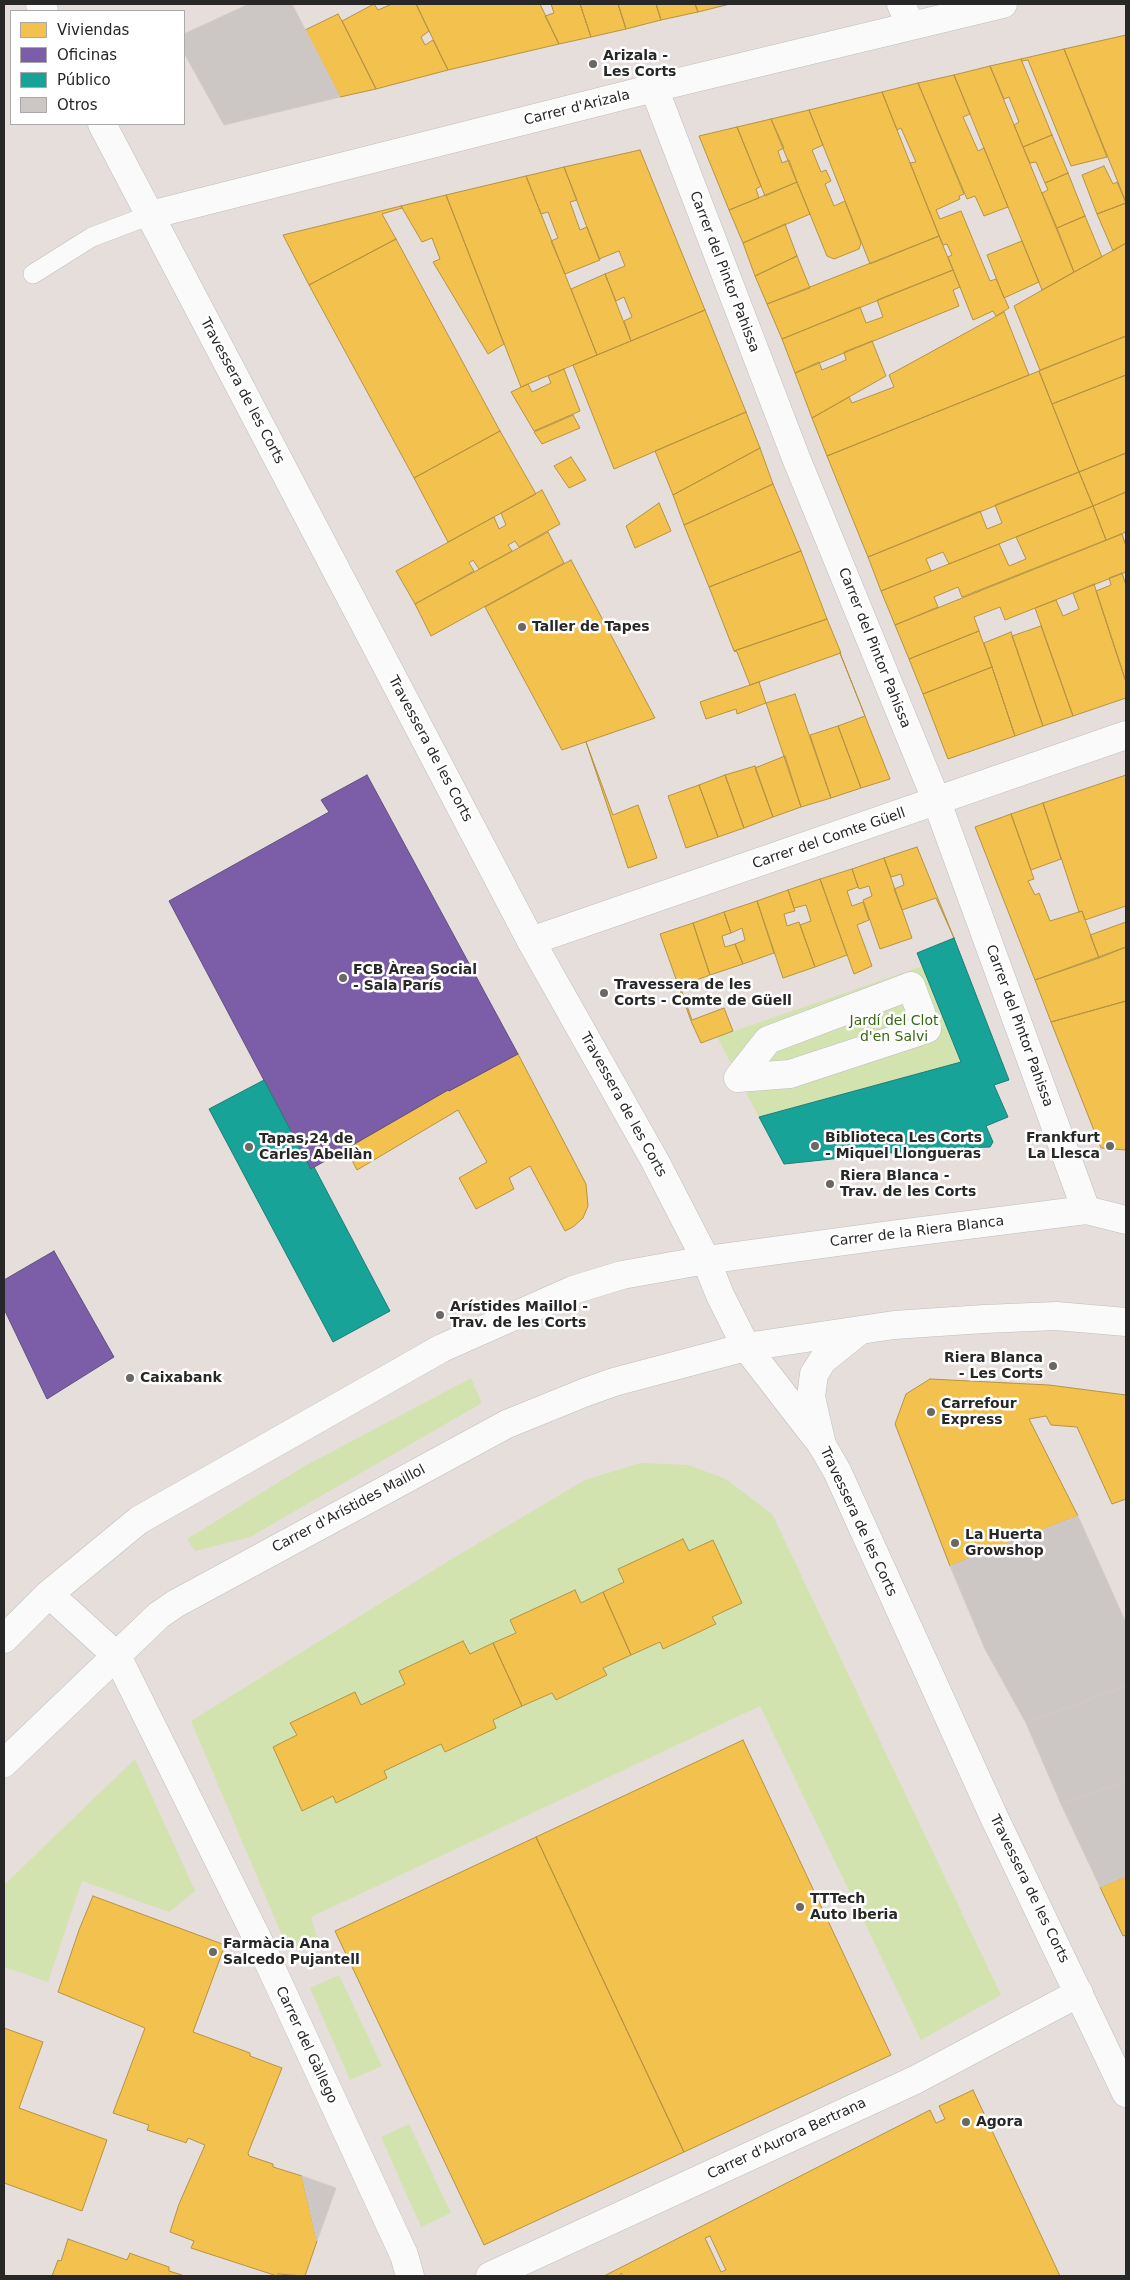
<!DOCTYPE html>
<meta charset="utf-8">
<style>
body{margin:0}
#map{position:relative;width:1130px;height:2280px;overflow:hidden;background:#e6dedb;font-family:"DejaVu Sans",sans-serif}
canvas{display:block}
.frame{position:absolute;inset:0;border:5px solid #272727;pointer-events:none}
.legend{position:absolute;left:10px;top:10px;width:175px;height:115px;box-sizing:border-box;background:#fff;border:1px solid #a9a9a9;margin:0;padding:6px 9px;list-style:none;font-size:15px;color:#272727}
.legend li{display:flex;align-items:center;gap:10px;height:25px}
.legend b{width:25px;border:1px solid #a9a9a9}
</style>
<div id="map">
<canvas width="1130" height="2280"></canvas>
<div class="frame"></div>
<ul class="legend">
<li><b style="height:14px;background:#f2c14e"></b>Viviendas</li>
<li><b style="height:14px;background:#7b5ea7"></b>Oficinas</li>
<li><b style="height:14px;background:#17a398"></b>Público</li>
<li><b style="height:14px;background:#ccc7c5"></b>Otros</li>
</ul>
</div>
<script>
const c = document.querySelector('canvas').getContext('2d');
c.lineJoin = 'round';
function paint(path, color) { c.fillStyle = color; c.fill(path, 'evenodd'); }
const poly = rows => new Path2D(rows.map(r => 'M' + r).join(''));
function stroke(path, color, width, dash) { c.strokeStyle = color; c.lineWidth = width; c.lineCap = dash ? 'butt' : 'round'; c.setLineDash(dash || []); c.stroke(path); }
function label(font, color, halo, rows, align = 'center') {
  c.font = font + ' "DejaVu Sans",sans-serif'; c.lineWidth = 5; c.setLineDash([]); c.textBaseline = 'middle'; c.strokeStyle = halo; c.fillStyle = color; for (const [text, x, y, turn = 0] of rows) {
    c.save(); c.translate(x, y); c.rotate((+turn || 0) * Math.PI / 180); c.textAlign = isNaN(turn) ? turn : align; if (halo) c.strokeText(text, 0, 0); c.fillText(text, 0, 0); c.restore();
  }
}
paint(poly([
 [923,966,961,1062,759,1117,717,1037],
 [471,1378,482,1403,250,1537,195,1551,187,1539,303,1467],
 [641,1463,688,1465,726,1479,772,1514,1001,1995,921,2040,760,1706,311,1917,317,1937,289,1952,191,1721,450,1560,585,1480],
 [135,1759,195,1891,169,1912,82,1881,48,1982,4,1967,4,1885],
 [339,1975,382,2066,350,2080,310,1988],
 [409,2124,451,2213,421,2227,381,2137]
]), '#d2e3b0');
const homes = poly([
 [374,4,378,10,392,4,416,4,429,31,421,37,425,45,433,40,448,70,376,89,342,21,374,4],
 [416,4,540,4,559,44,448,70,416,4],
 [551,4,580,4,591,37,559,44,545,16,554,13,551,4],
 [580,4,618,4,626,29,591,37,580,4],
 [618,4,656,4,661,20,626,29,618,4],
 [656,4,695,4,698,12,661,20,656,4],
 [695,4,730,4,698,12,695,4],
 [338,14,342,21,376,89,340,97,305,30,338,14],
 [1126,35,1126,202,1064,49,1126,35],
 [1064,49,1107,157,1071,166,1028,60,1022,61,1021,59,1064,49],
 [1021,59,1052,135,1023,147,1014,125,1019,122,1009,97,1004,99,990,66,1021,59],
 [990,66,1074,272,1042,290,954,75,990,66],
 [954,75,970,114,963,117,978,151,984,148,1008,207,984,216,975,196,967,199,918,83,954,75],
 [918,83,964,194,959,196,960,199,936,210,940,219,961,211,990,281,996,279,1009,308,996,316,993,311,973,320,948,257,952,255,947,244,943,245,910,163,916,162,901,128,897,130,882,92,918,83],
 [882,92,939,236,870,264,809,110,882,92],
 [809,110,823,145,812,150,821,172,826,170,831,181,825,184,834,206,845,201,861,243,859,249,834,259,827,256,771,119,809,110],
 [771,119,784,148,778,151,782,163,789,160,797,182,765,196,737,127,771,119],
 [737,127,761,186,756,189,759,198,729,210,699,136,737,127],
 [1052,135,1068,173,1045,183,1036,162,1030,163,1023,147,1052,135],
 [640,150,705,310,631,341,624,321,632,317,624,297,616,301,605,274,625,266,619,251,599,259,564,167,640,150],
 [1104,166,1113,184,1117,182,1126,203,1097,214,1082,175,1104,166],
 [564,167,577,200,570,202,580,230,587,227,600,260,565,274,551,241,558,238,548,212,541,214,526,176,564,167],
 [1068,173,1085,216,1057,228,1042,193,1048,190,1045,183,1068,173],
 [526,176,597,355,521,387,446,195,526,176],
 [797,182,810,214,743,243,729,210,797,182],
 [446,195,504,344,488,354,433,262,440,259,432,238,422,242,401,206,446,195],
 [1126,203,1126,243,1113,251,1097,214,1126,203],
 [401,206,402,208,382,214,396,239,309,285,283,235,401,206],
 [1085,216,1102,257,1074,272,1057,228,1085,216],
 [785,224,797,256,755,276,743,243,785,224],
 [939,236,953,270,782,339,767,304,939,236],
 [396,239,500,431,414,478,309,285,396,239],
 [1022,241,1039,282,1004,298,987,255,1022,241],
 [1126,243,1126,336,1040,370,1014,306,1126,243],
 [797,256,810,288,767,304,755,276,797,256],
 [953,270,960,287,953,290,959,306,795,373,782,339,860,307,866,323,883,317,877,300,953,270],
 [605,274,631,341,597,355,571,289,605,274],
 [705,310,746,412,614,469,573,365,705,310],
 [1004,312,1029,375,827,456,812,418,849,397,852,403,894,387,889,375,1004,312],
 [1126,336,1126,375,1052,404,1039,371,1126,336],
 [872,341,886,376,812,418,795,373,819,362,822,370,846,360,844,352,872,341],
 [564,369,580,411,534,431,511,392,528,384,532,392,551,383,548,376,564,369],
 [1039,371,1079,472,868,557,827,456,1039,371],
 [1126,375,1126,453,1079,472,1052,404,1126,375],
 [746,412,760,448,673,495,655,451,746,412],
 [573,415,580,428,542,444,534,432,573,415],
 [500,431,536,494,448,542,414,478,500,431],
 [760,448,773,484,684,525,673,495,760,448],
 [1126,453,1126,492,1093,506,1079,472,1126,453],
 [571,457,586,480,569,488,554,466,571,457],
 [1079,472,1093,506,949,564,943,552,926,559,931,571,881,591,868,557,980,511,987,529,1002,523,995,505,1079,472],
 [773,484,801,551,709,587,684,525,773,484],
 [542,490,560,524,519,547,515,541,508,545,512,551,479,569,473,560,469,563,474,571,415,604,396,571,494,517,499,529,506,525,501,513,542,490],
 [1126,492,1126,532,1106,540,1093,506,1126,492],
 [659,503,671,531,635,548,626,526,659,503],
 [1093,506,1106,540,962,597,958,587,934,597,938,607,895,625,881,591,999,544,1009,566,1026,559,1016,537,1093,506],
 [548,532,564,563,431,636,415,604,548,532],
 [1122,534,1126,546,1126,572,1005,620,1000,607,974,617,979,631,909,659,895,625,1122,534],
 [801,551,827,619,734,651,709,587,801,551],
 [571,560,655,718,562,750,485,607,571,560],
 [1122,573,1126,585,1126,682,1096,591,1111,585,1109,578,1122,573],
 [1094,584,1126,682,1126,698,1073,716,1035,608,1056,600,1063,616,1079,609,1073,593,1094,584],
 [827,619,841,653,750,685,737,652,734,651,827,619],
 [1041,626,1073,716,1043,726,1012,636,1041,626],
 [979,631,992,667,923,694,909,659,979,631],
 [1011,632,1043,726,1015,736,984,643,1011,632],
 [840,653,890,779,861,788,838,726,865,716,840,653],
 [992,667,1015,736,948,759,923,694,992,667],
 [759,682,766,703,737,714,736,709,706,719,700,702,759,682],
 [795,694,831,798,801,807,766,703,795,694],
 [838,726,861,788,831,798,810,735,838,726],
 [586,742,613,815,638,805,657,858,628,868,586,742],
 [785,756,801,807,773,817,755,768,785,756],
 [755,766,773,817,744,828,725,775,755,766],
 [725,775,744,828,718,837,699,785,725,775],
 [1126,775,1126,906,1085,920,1082,911,1079,912,1043,803,1126,775],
 [699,785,718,837,686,848,668,796,699,785],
 [1043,803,1061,859,1031,870,1011,814,1043,803],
 [1011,814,1034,879,1028,881,1035,895,1039,893,1050,921,1082,911,1099,958,1035,980,975,827,1011,814],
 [917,847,954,938,936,898,902,910,894,889,904,885,901,874,891,877,884,858,917,847],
 [884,858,912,938,880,949,863,900,872,896,869,886,859,889,852,869,884,858],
 [852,869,858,887,847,891,852,906,863,902,869,920,857,925,872,966,854,974,820,879,852,869],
 [820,879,847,955,815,967,800,925,811,921,806,905,794,908,788,890,820,879],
 [788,890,795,911,784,914,787,926,799,922,815,967,783,978,757,901,788,890],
 [757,901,774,953,743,964,735,944,745,940,742,928,731,933,724,912,757,901],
 [724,912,731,933,722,936,725,947,735,944,743,964,710,975,693,923,724,912],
 [1126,922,1126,947,1099,958,1090,935,1126,922],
 [693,923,710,975,680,986,692,1020,724,1008,733,1031,701,1043,691,1021,660,934,693,923],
 [1126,947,1126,1001,1051,1022,1035,980,1126,947],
 [1126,1001,1126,1150,1101,1148,1051,1022,1126,1001],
 [518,1054,586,1184,588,1206,583,1218,573,1227,565,1231,530,1166,509,1178,514,1189,476,1209,459,1178,487,1162,458,1110,357,1170,346,1149,448,1090,449,1091,518,1054],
 [930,1379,1049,1385,1126,1395,1126,1499,1112,1504,1077,1427,1051,1425,1046,1416,1029,1419,1078,1516,950,1566,895,1424,906,1394,930,1379],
 [683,1539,689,1551,713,1540,742,1603,712,1617,716,1624,663,1649,660,1642,631,1655,603,1592,624,1582,618,1569,683,1539],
 [575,1590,581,1603,603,1592,631,1655,603,1668,607,1675,556,1700,552,1693,522,1706,493,1643,516,1633,510,1620,575,1590],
 [463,1641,470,1654,493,1643,522,1706,493,1720,496,1728,445,1752,441,1744,384,1771,387,1778,336,1803,333,1796,302,1811,273,1747,297,1735,290,1723,355,1692,361,1705,405,1684,399,1671,463,1641],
 [743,1740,891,2055,684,2152,536,1837,743,1740],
 [536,1837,684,2152,484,2245,335,1931,536,1837],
 [1126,1876,1126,1935,1123,1936,1100,1887,1126,1876],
 [93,1896,225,1945,193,2032,250,2053,250,2056,282,2068,248,2153,249,2156,273,2164,273,2167,302,2176,317,2241,305,2276,278,2274,277,2276,191,2248,194,2241,170,2232,179,2204,205,2145,188,2138,186,2143,184,2142,147,2130,149,2125,113,2113,145,2028,58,1992,79,1930,93,1896],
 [4,2028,43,2042,19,2108,107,2140,82,2211,4,2183,4,2028],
 [973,2090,1060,2276,623,2276,621,2273,619,2276,604,2276,930,2110,936,2123,945,2119,939,2106,973,2090],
 [710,2236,726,2270,721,2272,705,2238,710,2236],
 [68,2239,127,2260,130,2253,132,2254,169,2267,169,2271,185,2276,52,2276,58,2260,61,2261,68,2239]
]);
paint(homes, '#f2c14e');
stroke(homes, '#b59342', 1);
const offices = poly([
 [367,775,518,1054,449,1091,448,1090,311,1169,169,901,329,812,321,800,367,775],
 [54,1251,114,1357,47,1399,4,1309,4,1280,54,1251]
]);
paint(offices, '#7b5ea7');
stroke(offices, '#624e81', 1);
const public = poly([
 [954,938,1009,1080,994,1085,1008,1117,986,1126,993,1142,990,1147,928,1149,784,1164,759,1117,961,1062,917,953,954,938],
 [264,1080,311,1169,314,1167,390,1311,333,1342,209,1109,264,1080]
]);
paint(public, '#17a398');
stroke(public, '#1c7e76', 1);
const building = poly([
 [249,4,292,4,340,97,224,125,184,53,184,34,249,4],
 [1078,1516,1126,1623,1126,1686,1026,1723,985,1649,950,1566,1078,1516],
 [1126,1686,1126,1781,1061,1804,1026,1723,1126,1686],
 [1126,1781,1126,1876,1100,1887,1061,1804,1126,1781],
 [302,2176,336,2188,317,2241,302,2176]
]);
paint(building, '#ccc7c5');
stroke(building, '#d1cac7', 1);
const service = poly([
 [33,274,92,237,150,215]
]);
const pedestrian = poly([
 [911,986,927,1029,790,1074,738,1078,768,1040,911,986]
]);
const minor = poly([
 [901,4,911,26],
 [654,88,796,458,937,802,1086,1210],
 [150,215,654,88,1003,4],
 [531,941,1126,735],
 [117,1656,262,1948,404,2255,410,2276],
 [490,2276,915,2080,1079,1993]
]);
const tertiary = poly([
 [822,1445,811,1397,814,1374,823,1360,859,1331],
 [49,1594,117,1656],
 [4,1639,49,1594,139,1520,442,1348,573,1290,622,1275,706,1260,897,1234,1086,1210,1126,1220],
 [4,1763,159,1615,175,1604,507,1424,586,1392,614,1382,746,1347,894,1325,984,1319,1056,1316,1126,1322]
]);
const secondary = poly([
 [40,4,44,11],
 [102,124,531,941,655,1161,706,1260,720,1295,746,1347,822,1445,837,1471,994,1817,1126,2093]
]);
stroke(service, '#bebdbe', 20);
stroke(pedestrian, '#bebdbe', 29);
stroke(minor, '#bebdbe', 29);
stroke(tertiary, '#bebdbe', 29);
stroke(secondary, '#bebdbe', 29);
stroke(service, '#fbfafa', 19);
stroke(pedestrian, '#fbfafa', 28);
stroke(minor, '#fbfafa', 28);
stroke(tertiary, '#fbfafa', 28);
stroke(secondary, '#fbfafa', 28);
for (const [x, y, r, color] of [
 [593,64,5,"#6a6766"],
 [522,627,5,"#6a6766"],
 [343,978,5,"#6a6766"],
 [604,993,5,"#6a6766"],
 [815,1146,5,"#6a6766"],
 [1110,1146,5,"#6a6766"],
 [249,1147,5,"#6a6766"],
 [830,1184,5,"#6a6766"],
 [440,1315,5,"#6a6766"],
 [1053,1366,5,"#6a6766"],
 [130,1378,5,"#6a6766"],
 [931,1412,5,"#6a6766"],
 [955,1543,5,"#6a6766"],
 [800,1907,5,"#6a6766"],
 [213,1952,5,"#6a6766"],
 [966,2122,5,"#6a6766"]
]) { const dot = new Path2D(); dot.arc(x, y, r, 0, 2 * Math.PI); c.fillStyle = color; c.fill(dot); stroke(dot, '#fff', 2); }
label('bold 14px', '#272727', '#fff', [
 ["Arizala -",603,56],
 ["Les Corts",603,72],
 ["Taller de Tapes",532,627],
 ["FCB Àrea Social",353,970],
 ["- Sala París",353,986],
 ["Travessera de les",614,985],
 ["Corts - Comte de Güell",614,1001],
 ["Biblioteca Les Corts",825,1138],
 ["- Miquel Llongueras",825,1154],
 ["Frankfurt",1100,1138,"right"],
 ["La Llesca",1100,1154,"right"],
 ["Tapas,24 de",259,1139],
 ["Carles Abellàn",259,1155],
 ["Riera Blanca -",840,1176],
 ["Trav. de les Corts",840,1192],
 ["Arístides Maillol -",450,1307],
 ["Trav. de les Corts",450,1323],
 ["Riera Blanca",1043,1358,"right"],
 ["- Les Corts",1043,1374,"right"],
 ["Caixabank",140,1378],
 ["Carrefour",941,1404],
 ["Express",941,1420],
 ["La Huerta",965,1535],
 ["Growshop",965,1551],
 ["TTTech",810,1899],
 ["Auto Iberia",810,1915],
 ["Farmàcia Ana",223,1944],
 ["Salcedo Pujantell",223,1960],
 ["Agora",976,2122]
], 'left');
label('14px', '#272727', '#fff', [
 ["Carrer d'Arizala",577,108,-14],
 ["Carrer del Pintor Pahissa",724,272,69],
 ["Travessera de les Corts",242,391,62],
 ["Carrer del Pintor Pahissa",874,648,68],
 ["Travessera de les Corts",430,749,62],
 ["Carrer del Comte Güell",829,839,-19],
 ["Carrer del Pintor Pahissa",1019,1026,70],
 ["Travessera de les Corts",623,1105,61],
 ["Carrer de la Riera Blanca",917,1232,-7],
 ["Carrer d'Arístides Maillol",349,1509,-28],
 ["Travessera de les Corts",858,1522,65],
 ["Travessera de les Corts",1029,1889,64],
 ["Carrer del Gàllego",306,2045,65],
 ["Carrer d'Aurora Bertrana",787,2139,-25]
]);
label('14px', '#386713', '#fff', [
 ["Jardí del Clot",894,1021],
 ["d'en Salvi",894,1037]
]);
</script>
